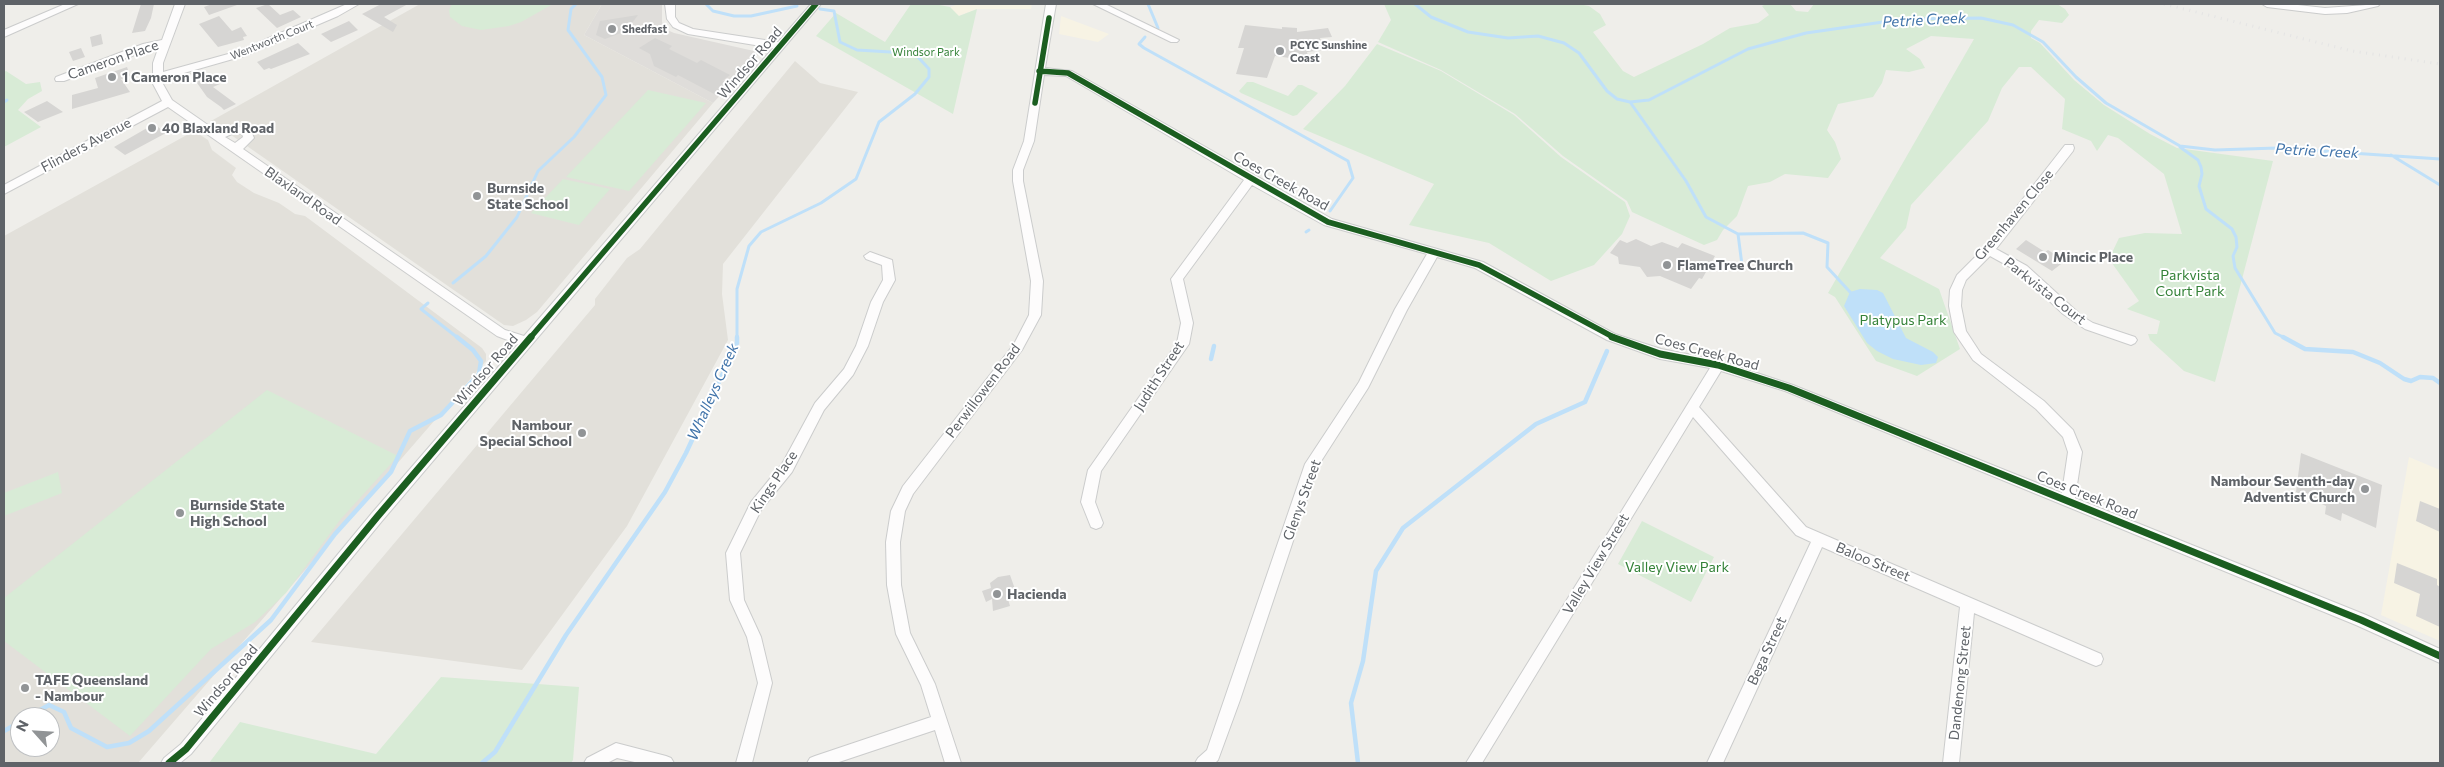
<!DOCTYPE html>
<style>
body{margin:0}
#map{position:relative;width:2444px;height:767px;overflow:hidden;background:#efeeea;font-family:Commissioner,sans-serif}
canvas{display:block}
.frame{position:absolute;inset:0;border:5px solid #5f6368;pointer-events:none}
.north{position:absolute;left:10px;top:707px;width:50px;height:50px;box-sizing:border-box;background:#fff;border:1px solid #bfc1c3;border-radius:50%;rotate:296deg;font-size:14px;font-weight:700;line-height:20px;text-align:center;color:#5f6368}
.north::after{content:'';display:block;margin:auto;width:18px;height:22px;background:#919496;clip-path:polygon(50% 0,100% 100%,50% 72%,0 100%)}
</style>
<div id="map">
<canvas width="2444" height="767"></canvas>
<div class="frame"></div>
<div class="north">N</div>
</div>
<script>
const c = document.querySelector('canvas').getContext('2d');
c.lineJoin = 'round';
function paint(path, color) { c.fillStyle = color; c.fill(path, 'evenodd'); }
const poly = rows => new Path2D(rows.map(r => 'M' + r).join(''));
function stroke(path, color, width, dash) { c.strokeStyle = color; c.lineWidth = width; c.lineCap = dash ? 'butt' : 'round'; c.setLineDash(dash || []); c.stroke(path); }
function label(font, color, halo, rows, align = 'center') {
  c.font = font + ' Commissioner,sans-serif'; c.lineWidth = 4; c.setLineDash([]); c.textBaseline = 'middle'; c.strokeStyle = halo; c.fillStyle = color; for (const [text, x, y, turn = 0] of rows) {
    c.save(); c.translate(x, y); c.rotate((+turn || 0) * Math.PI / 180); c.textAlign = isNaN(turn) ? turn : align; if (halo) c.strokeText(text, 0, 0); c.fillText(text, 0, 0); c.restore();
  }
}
paint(poly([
 [959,4,1032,4,1031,9,977,9,958,16,950,7],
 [1061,16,1109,34,1098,42,1059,34],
 [2409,457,2440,470,2440,641,2381,615]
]), '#f7f3e4');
paint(poly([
 [602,4,662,4,662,22,665,29,674,33,754,51,758,55,713,103,584,35]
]), '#dfddda');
paint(poly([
 [420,4,602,4,584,35,713,103,537,312,526,320,513,326,504,325,211,121],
 [795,61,820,83,858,92,723,264,722,294,728,340,627,526,522,670,311,642,595,305,595,299,627,258,640,249],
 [194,131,208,140,212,150,236,168,232,175,237,182,254,193,279,203,295,214,305,216,482,348,486,354,486,361,138,763,4,763,4,236],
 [20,717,50,717,50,747,20,747]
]), '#e2e0da');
paint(poly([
 [452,4,553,4,521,22,509,26,481,30,462,26,450,17,449,10],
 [911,4,934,4,950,7,959,16,977,9,953,114,816,36,836,13,885,42],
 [1384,4,1578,4,1589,6,1600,14,1606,25,1593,32,1623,71,1634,77,1703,44,1730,28,1758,23,1769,15,1762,6,1766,4,1790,4,1796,11,1808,12,1814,4,2057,4,2065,9,2069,15,2062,23,2039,20,2031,31,2031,38,2040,43,2074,80,2104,105,2150,134,2177,148,2273,161,2215,382,2184,371,2150,340,2148,334,2157,334,2160,321,2127,309,2139,301,2109,259,2119,238,2145,233,2182,234,2164,174,2118,138,2108,135,2097,151,2091,141,2062,129,2065,99,2031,67,2019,67,2002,88,1988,121,1911,205,1906,228,1880,258,1939,289,1960,349,1917,376,1876,361,1835,297,1828,293,1974,39,1931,36,1906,49,1920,59,1925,68,1909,72,1886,70,1882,83,1873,97,1838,104,1827,130,1835,142,1841,159,1828,178,1785,174,1770,182,1748,186,1737,216,1723,230,1717,240,1704,245,1632,212,1627,201,1563,156,1515,114,1441,70,1378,42,1391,20],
 [1377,44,1441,71,1514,115,1561,157,1625,202,1630,216,1622,234,1594,265,1551,281,1489,243,1409,225,1434,184,1303,129,1345,86],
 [6,71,26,84,40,82,42,91,28,99,18,110,41,127,4,147,4,72],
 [1247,82,1253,82,1288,96,1298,85,1302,85,1318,93,1297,115,1293,116,1241,93,1239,91],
 [648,90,706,103,629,191,566,177],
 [563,179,610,189,579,225,531,213],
 [267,390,398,456,340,520,286,593,255,622,211,649,130,736,4,641,4,598],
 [58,472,62,493,4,516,4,493],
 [1642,521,1714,557,1691,602,1618,564],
 [441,677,579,687,573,760,571,763,209,763,240,722,376,754]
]), '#d8ebd6');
paint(poly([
 [1860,289,1877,290,1883,293,1906,338,1933,352,1938,357,1936,363,1921,365,1893,359,1877,351,1867,343,1844,306,1850,292]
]), '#bfe0f9');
stroke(poly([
 [706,4,713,11,734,16,751,16,797,6],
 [1148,4,1158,28],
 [1415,4,1431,17,1468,32,1508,38,1538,36,1564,43,1579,53,1607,91,1617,99,1630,102,1649,100,1748,49,1806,33,1904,19,1981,18,2013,25,2043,42,2076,77,2106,103,2180,146,2215,150,2277,148,2440,159],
 [1145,37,1139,44,1144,48,1348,161,1353,178,1330,211],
 [4,102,7,100],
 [1630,102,1686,181,1706,217,1738,234,1803,233,1828,243,1827,267,1850,292],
 [2180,147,2198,160,2201,167,2202,174,2199,186,2206,209,2232,229,2236,237,2237,247,2233,256,2235,268,2275,333,2285,338],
 [2391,155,2440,185],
 [1306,232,1309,230],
 [1738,234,1742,265],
 [453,283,486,256,517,217,538,171,574,137,606,95,602,77,568,30,571,9,576,4],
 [428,303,421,309,458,338],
 [737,338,737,289,749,246,761,232,821,203,856,179,879,122,915,94,929,77,929,69,918,57,907,53,857,50,840,42,834,11,820,9]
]), '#bfe0f9', 3);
stroke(poly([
 [2283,337,2305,349,2353,352,2380,363,2404,379,2411,381,2420,377,2433,378,2440,383],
 [1211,359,1214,346],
 [28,717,49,705,64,712,71,728,107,747,129,743,149,731,271,620,335,534,391,472,410,431,441,415,479,374,481,361,473,350,457,337],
 [4,731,20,722],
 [482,763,495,752,566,635,665,492,686,453,737,343,737,337],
 [1358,763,1351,703,1363,661,1376,571,1403,528,1536,424,1585,402,1607,351]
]), '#bfe0f9', 4.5);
paint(poly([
 [141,4,154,4,151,18,145,31,132,33],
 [212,4,237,4,237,5,209,15,204,7],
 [268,4,280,15,293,10,301,17,277,28,256,8],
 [381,4,408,4,384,17,397,25,393,32,362,14],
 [638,15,626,31,605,39,596,35,600,21],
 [219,16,232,31,241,27,247,36,243,37,244,40,218,47,199,24],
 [349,21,358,30,331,42,321,34],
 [1245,25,1282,29,1282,27,1297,28,1297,32,1328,28,1332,37,1320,38,1324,50,1307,52,1308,56,1290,58,1275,56,1267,78,1236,74,1244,48,1238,48],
 [101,34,103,44,92,47,90,37],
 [655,38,672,46,669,49,697,63,701,60,730,75,722,81,727,82,716,95,678,75,676,77,654,66,650,54,639,48],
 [298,43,310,54,271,69,269,68,264,70,257,62],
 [81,48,85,57,73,61,69,52],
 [127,67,130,76,121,79,130,92,72,109,72,95,98,88,95,78],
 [190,73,192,73,202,79,213,74,220,84,213,87,236,104,224,110,221,107,207,97],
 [47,101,63,112,38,122,24,112],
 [154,124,166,133,125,155,114,147],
 [1636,239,1651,246,1662,242,1678,248,1682,243,1715,256,1702,279,1699,278,1691,289,1660,276,1647,277,1640,267,1619,264,1618,257,1610,253,1620,240,1627,243],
 [2026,240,2045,252,2048,250,2065,261,2052,271,2016,249],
 [2301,453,2382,485,2376,528,2342,513,2341,521,2325,514,2326,506,2296,492],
 [2420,501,2440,509,2440,532,2416,521],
 [2397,563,2437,579,2437,585,2440,587,2440,627,2416,616,2420,594,2394,583],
 [1010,575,1016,592,1007,596,1010,606,993,611,992,599,986,602,982,591,991,588,990,583,998,577]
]), '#d6d5d3');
const minor = poly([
 [65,4,78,4,4,37,4,30,65,4],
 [175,4,185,4,163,63,163,72,239,51,347,4,359,4,338,16,247,55,163,79,163,84,172,100,218,132,233,126,250,129,254,138,243,149,505,330,524,336,773,48,688,34,673,27,667,19,665,4,675,4,675,17,679,23,693,29,778,42,811,4,821,4,382,521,191,754,180,763,161,763,164,758,181,744,372,513,518,344,497,336,168,107,4,194,4,185,162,101,153,84,153,63,159,46,64,81,56,81,55,79,56,77,143,44,162,40,175,4],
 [234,133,242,134,243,137,235,143,225,137,234,133],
 [1046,4,1056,4,1045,68,1072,71,1332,219,1483,262,1615,334,1661,349,1718,360,1793,385,2062,493,2068,452,2063,437,2036,409,1973,360,1954,332,1949,306,1950,290,1957,275,1985,247,2065,145,2073,145,2074,148,2073,151,1996,249,2027,266,2083,317,2093,323,2135,337,2137,340,2135,343,2131,345,2085,329,2063,314,2019,272,1990,256,1966,280,1962,290,1961,306,1966,331,1981,354,2044,401,2073,430,2082,452,2075,498,2366,615,2440,649,2440,663,2356,625,1785,391,1721,371,1699,407,1806,527,2101,654,2103,659,2101,664,2096,666,2091,664,1974,613,1959,763,1943,763,1960,607,1822,547,1723,763,1707,763,1811,542,1796,535,1693,417,1482,763,1466,763,1710,368,1660,359,1607,340,1475,268,1437,257,1407,310,1368,388,1318,466,1240,700,1218,760,1215,763,1195,763,1198,758,1207,750,1305,464,1359,382,1395,309,1427,254,1324,225,1252,185,1183,279,1193,323,1189,344,1101,471,1095,502,1103,523,1101,527,1096,529,1091,527,1081,502,1088,470,1177,343,1181,323,1171,279,1244,180,1066,76,1044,75,1034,141,1023,170,1023,181,1043,281,1041,315,1022,350,913,494,905,511,900,542,901,585,910,633,935,684,961,763,945,763,935,730,836,763,807,763,810,758,815,756,931,717,921,685,896,634,887,585,886,542,891,511,903,486,1014,344,1029,315,1031,281,1013,181,1013,170,1024,141,1046,4],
 [1093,4,1105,4,1179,40,1177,42,1171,42,1093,4],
 [2262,4,2289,4,2325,8,2380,4,2378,6,2347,13,2325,14,2267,7,2262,4],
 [870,252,892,260,895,280,883,302,868,346,853,375,824,410,792,472,761,510,740,553,744,600,761,637,772,683,752,763,736,763,758,683,747,637,730,600,726,553,751,502,782,464,815,403,844,369,856,346,871,302,883,280,882,265,866,259,864,256,870,252],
 [616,743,666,756,671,758,674,763,639,763,617,758,607,763,584,763,587,758,616,743]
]);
stroke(minor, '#cbcccc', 2);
paint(minor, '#fdfcfc');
stroke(poly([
 [2164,4,2352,51,2440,64]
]), '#e4e4e4', 3, [1, 5.5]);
stroke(poly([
 [1039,71,1068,73,1328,222,1479,265,1615,338],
 [1035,103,1049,18],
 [530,338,816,4]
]), '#1b5e20', 5.5);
stroke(poly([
 [1612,337,1660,354,1718,365,1789,388,2361,620,2440,656],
 [169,763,186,749,377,517,531,337]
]), '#1b5e20', 7);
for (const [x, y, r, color] of [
 [612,29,5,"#919496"],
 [1280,51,5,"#919496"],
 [112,77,5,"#919496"],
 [152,128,5,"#919496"],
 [477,196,5,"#919496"],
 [2043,257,5,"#919496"],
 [1667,265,5,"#919496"],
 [582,433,5,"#919496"],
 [2365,489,5,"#919496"],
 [180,513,5,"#919496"],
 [997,594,5,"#919496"],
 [25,688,5,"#919496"]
]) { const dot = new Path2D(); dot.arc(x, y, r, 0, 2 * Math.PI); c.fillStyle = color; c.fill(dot); stroke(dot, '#fff', 2); }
label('bold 11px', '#5f6368', '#fff', [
 ["Shedfast",622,29],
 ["PCYC Sunshine",1290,45],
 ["Coast",1290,58]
], 'left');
label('11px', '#5f6368', '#fff', [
 ["Wentworth Court",272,40,-22]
]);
label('11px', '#348238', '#fff', [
 ["Windsor Park",926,52]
]);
label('14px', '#5f6368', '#fff', [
 ["Cameron Place",113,60,-19],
 ["Windsor Road",750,63,-49],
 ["Flinders Avenue",86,145,-28],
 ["Coes Creek Road",1281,181,29],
 ["Blaxland Road",303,196,35],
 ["Greenhaven Close",2014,215,-50],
 ["Parkvista Court",2045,291,38],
 ["Coes Creek Road",1707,352,15],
 ["Windsor Road",486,370,-49],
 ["Judith Street",1159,376,-57],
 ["Perwillowen Road",983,391,-53],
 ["Kings Place",774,482,-56],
 ["Coes Creek Road",2087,495,22],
 ["Glenys Street",1302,500,-70],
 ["Baloo Street",1873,562,23],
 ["Valley View Street",1596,564,-59],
 ["Bega Street",1767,651,-65],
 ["Windsor Road",226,681,-50],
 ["Dandenong Street",1960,683,-84]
]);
label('bold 14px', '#5f6368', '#fff', [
 ["1 Cameron Place",122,77],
 ["40 Blaxland Road",162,128],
 ["Burnside",487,188],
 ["State School",487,204],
 ["Mincic Place",2053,257],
 ["FlameTree Church",1677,265],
 ["Nambour",572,425,"right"],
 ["Special School",572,441,"right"],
 ["Nambour Seventh-day",2355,481,"right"],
 ["Adventist Church",2355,497,"right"],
 ["Burnside State",190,505],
 ["High School",190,521],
 ["Hacienda",1007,594],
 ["TAFE Queensland",35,680],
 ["- Nambour",35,696]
], 'left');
label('14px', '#348238', '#fff', [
 ["Parkvista",2190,275],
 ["Court Park",2190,291],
 ["Platypus Park",1903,320],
 ["Valley View Park",1677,567]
]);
label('italic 15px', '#4174aa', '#fff', [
 ["Petrie Creek",1924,20,-3],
 ["Petrie Creek",2317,151,3],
 ["Whalleys Creek",713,392,-66]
]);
</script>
